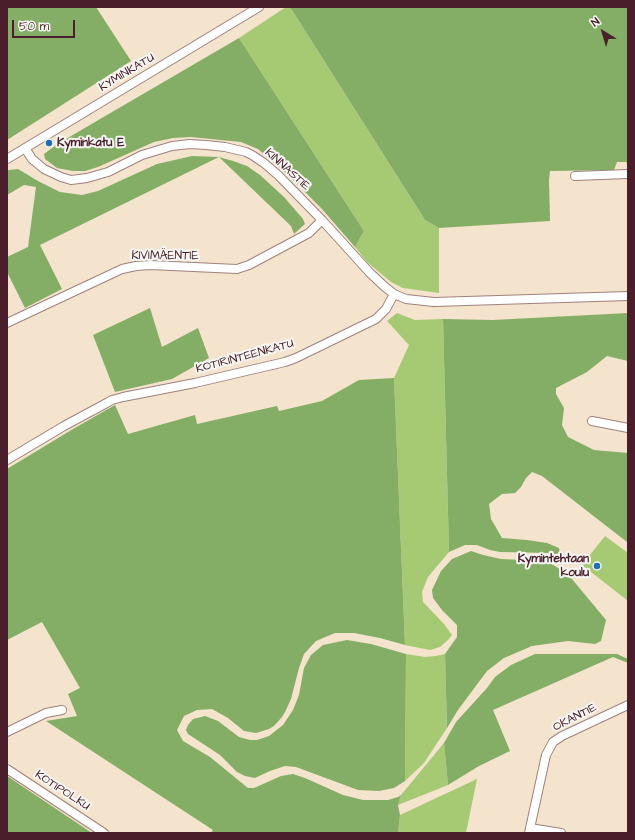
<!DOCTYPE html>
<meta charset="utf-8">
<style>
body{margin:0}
#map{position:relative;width:635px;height:840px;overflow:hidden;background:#f4e3cd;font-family:"Architects Daughter",sans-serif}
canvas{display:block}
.frame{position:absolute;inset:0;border:8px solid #4a1f2b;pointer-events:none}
.north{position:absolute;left:583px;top:12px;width:40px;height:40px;-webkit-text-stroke:3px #f6f6f2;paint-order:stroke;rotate:322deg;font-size:11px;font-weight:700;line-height:16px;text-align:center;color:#4a1f2b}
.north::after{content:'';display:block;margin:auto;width:14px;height:18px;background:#4a1f2b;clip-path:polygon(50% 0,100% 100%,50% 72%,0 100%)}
.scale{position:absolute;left:12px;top:20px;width:63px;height:18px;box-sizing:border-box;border:2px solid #4a1f2b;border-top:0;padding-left:5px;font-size:12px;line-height:14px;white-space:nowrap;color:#4a1f2b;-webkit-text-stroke:3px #f6f6f2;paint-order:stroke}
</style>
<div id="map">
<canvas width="635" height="840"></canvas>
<div class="frame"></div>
<div class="north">N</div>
<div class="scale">50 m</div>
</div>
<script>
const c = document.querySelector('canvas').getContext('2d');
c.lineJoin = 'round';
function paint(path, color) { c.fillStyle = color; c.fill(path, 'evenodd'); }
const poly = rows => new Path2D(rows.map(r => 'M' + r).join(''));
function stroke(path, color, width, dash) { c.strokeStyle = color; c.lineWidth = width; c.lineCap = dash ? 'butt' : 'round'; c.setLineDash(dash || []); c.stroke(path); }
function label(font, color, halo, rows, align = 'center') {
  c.font = font + ' "Architects Daughter",sans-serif'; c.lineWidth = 4; c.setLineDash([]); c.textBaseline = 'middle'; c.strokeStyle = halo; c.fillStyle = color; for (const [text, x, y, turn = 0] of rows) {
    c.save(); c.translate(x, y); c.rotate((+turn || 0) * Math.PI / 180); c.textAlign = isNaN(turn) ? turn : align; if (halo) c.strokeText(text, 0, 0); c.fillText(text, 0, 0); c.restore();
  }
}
paint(poly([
 [286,7,290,7,425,220,439,228,439,293,403,288,391,282,367,262,355,247,364,231,239,38],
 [397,313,415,320,443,319,449,552,428,577,422,592,423,602,444,624,452,635,448,640,440,647,430,650,405,645,394,378,409,345,387,321],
 [605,536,628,553,628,601,582,565],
 [406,654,425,657,436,656,445,654,447,728,424,763,405,781],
 [444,743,448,785,398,805,401,795],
 [477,779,466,833,398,833,400,815]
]), '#a6ca73');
paint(poly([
 [7,7,96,7,131,61,7,140],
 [290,7,628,7,628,165,626,162,617,162,614,170,550,171,549,180,550,221,439,228,425,220],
 [239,38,364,231,355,247,322,209,287,174,258,149,241,142,191,137,173,138,154,142,98,167,85,171,73,171,57,168,45,159,44,154,59,143],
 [192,156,219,157,233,161,247,166,260,175,284,197,303,219,305,224,294,234,291,226,219,157,40,245,62,289,25,308,7,272,7,257,28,247,36,187,24,185,7,195,7,171,9,170,18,169,38,181,60,192,82,195,98,191,157,164],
 [150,308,162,347,198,328,209,358,172,379,115,392,93,335],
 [628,313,628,361,607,356,587,372,556,388,556,394,564,408,562,425,568,437,594,450,628,453,628,539,627,542,542,476,532,472,526,478,521,487,515,493,502,494,489,504,491,519,502,538,527,540,547,543,559,548,561,560,549,553,500,552,490,550,477,545,465,545,449,552,443,319,493,320],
 [394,378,405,645,380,638,354,633,335,633,316,641,304,654,299,668,291,699,285,712,282,717,274,726,269,729,256,733,244,731,228,718,212,709,197,710,184,716,177,730,183,741,210,757,248,788,254,788,281,776,293,774,305,778,343,795,363,800,388,800,398,797,401,795,398,805,400,815,398,833,211,833,213,830,46,721,77,716,68,694,80,688,42,622,7,640,7,469,73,429,115,405,128,434,195,415,197,424,277,406,279,411,322,401,359,380],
 [471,551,483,555,501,559,546,561,567,573,606,620,601,641,595,644,568,641,532,646,504,658,487,671,458,710,447,728,445,654,457,637,457,625,442,610,433,598,432,590,441,571,452,559],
 [347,640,371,644,406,654,405,781,394,788,379,791,358,790,296,767,285,766,270,771,255,778,245,776,237,772,220,755,188,734,186,730,188,725,193,719,205,716,218,721,239,737,250,740,257,740,269,736,283,725,293,710,299,695,304,668,311,655,323,645],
 [535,654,617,654,628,659,628,663,613,657,493,710,510,751,479,766,448,785,444,743,456,722,487,688,495,677,511,665],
 [7,776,92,833,7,833]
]), '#84ae65');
const minor = poly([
 [25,148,32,159,44,169,61,177,71,180,87,178,108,172,142,155,172,146,190,144,206,145,225,147,246,152,252,155,264,163,278,175,322,220,370,273,385,287,394,294,406,299,434,302,628,296],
 [7,159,259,7],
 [575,176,628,174],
 [7,323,122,269,136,266,150,265,237,269,249,265,309,233,322,220],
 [592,421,628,428],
 [7,460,64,426,103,405,112,400,123,397,195,383,242,372,285,362,296,358,376,319,386,309,394,294],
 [7,732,46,713,62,710],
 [7,769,104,833],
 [530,828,561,833],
 [529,833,546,755,553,742,562,736,628,705]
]);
stroke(minor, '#9f817c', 10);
stroke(minor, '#fff', 8);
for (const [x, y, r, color] of [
 [49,143,4,"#1f6fb2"],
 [597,566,4,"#1f6fb2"]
]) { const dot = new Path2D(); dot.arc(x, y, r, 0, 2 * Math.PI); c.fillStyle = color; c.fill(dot); stroke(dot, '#f6f6f2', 1.5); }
label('12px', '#4a1f2b', '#f6f6f2', [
 ["KYMINKATU",127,73,-31],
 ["KINNASTIE",287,170,42],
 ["KIVIMÄENTIE",165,256],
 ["KOTIRINTEENKATU",245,357,-15],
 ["OKANTIE",575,718,-27],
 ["KOTIPOLKU",62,791,33]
]);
label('bold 12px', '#4a1f2b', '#f6f6f2', [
 ["Kyminkatu E",57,143],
 ["Kymintehtaan",589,559,"right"],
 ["koulu",589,573,"right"]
], 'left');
</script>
